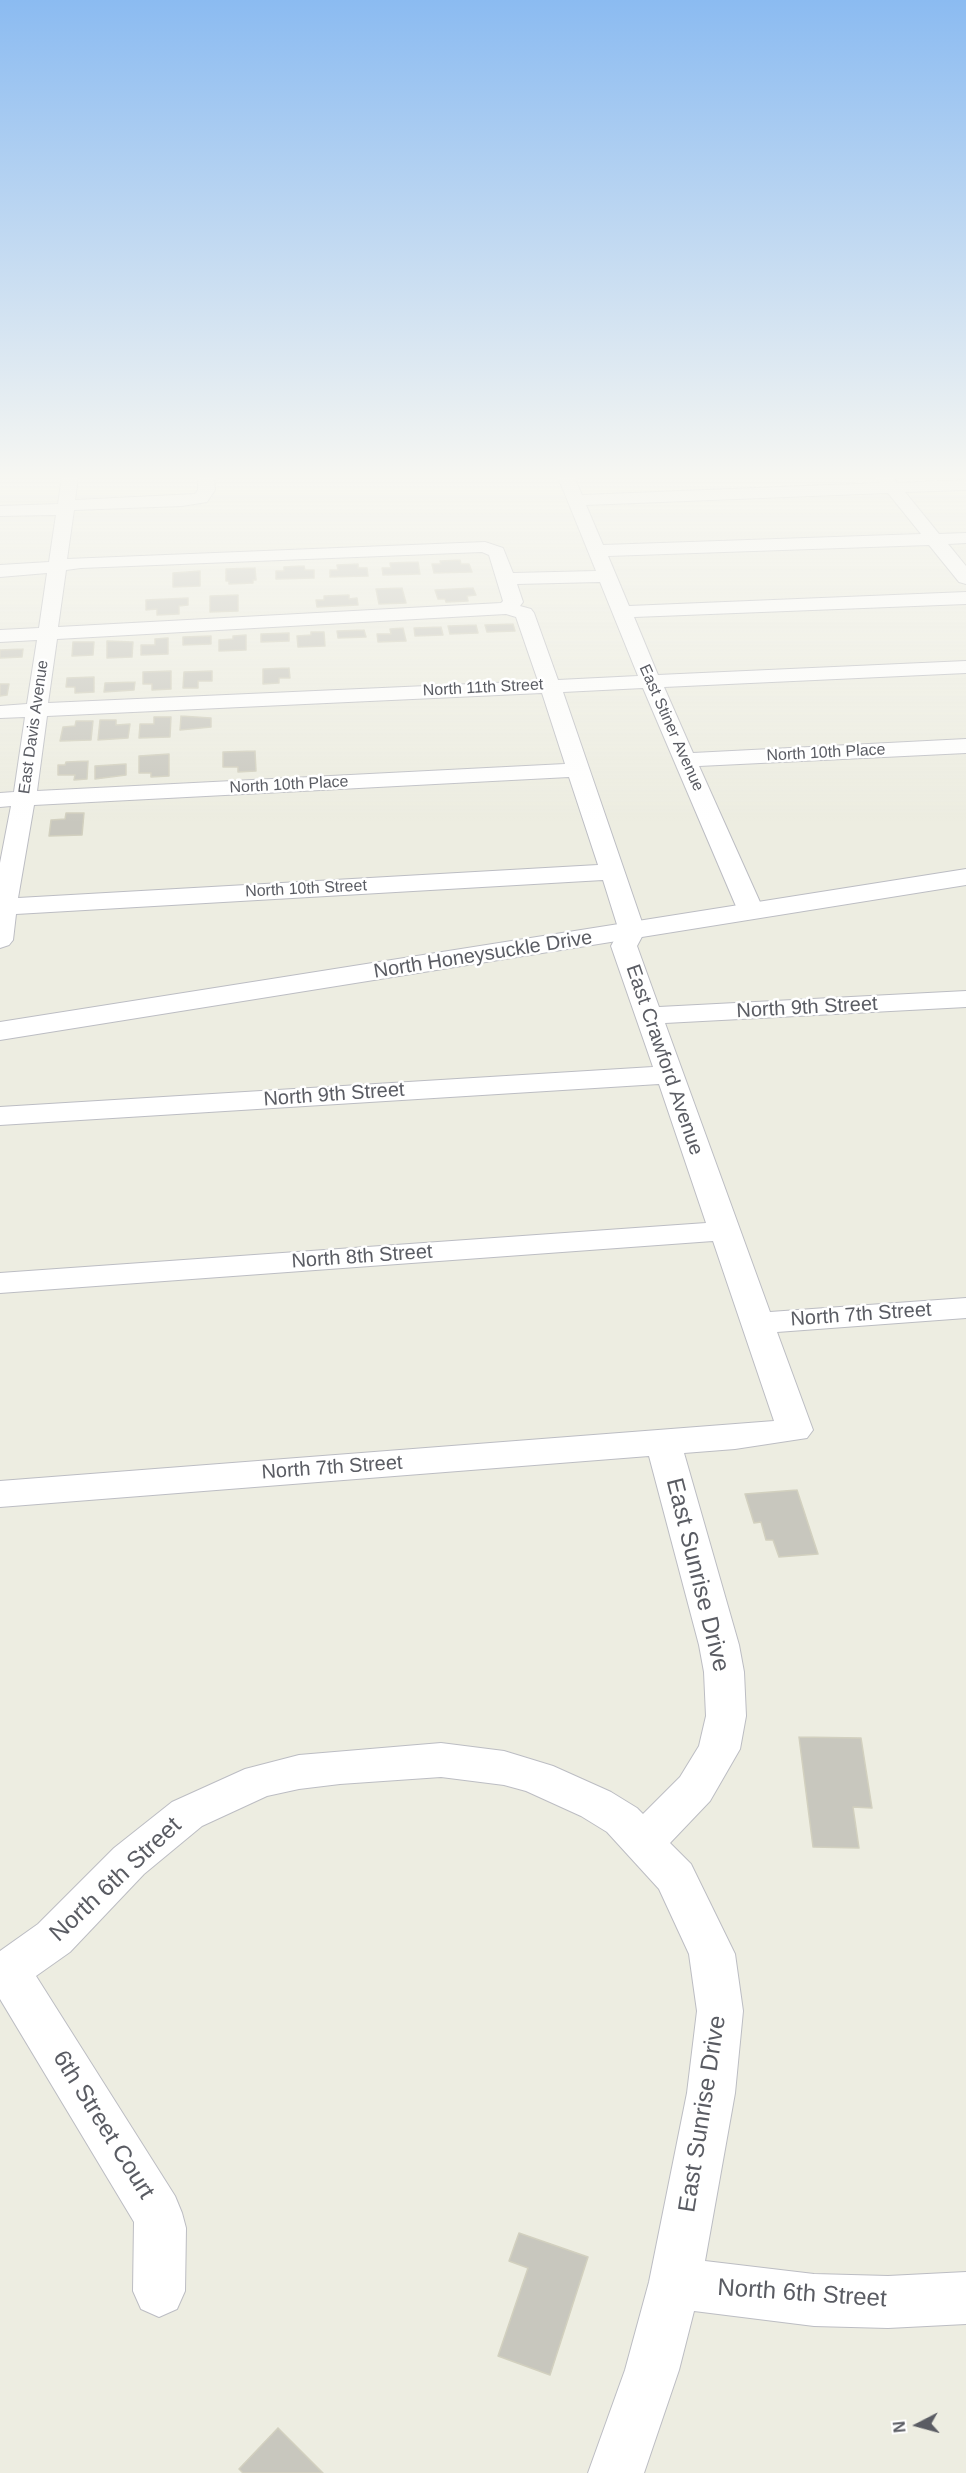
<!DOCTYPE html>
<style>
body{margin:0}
#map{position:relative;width:966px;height:2473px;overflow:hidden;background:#edede1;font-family:Helvetica,sans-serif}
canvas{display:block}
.north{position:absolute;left:888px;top:2395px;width:60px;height:60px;-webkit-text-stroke:4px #fff;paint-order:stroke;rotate:264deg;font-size:16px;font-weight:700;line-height:24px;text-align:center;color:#5a5c63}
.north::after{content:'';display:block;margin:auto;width:21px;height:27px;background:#5a5c63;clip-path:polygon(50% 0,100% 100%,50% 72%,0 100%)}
</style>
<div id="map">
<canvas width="966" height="2473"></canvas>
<div class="north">N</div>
</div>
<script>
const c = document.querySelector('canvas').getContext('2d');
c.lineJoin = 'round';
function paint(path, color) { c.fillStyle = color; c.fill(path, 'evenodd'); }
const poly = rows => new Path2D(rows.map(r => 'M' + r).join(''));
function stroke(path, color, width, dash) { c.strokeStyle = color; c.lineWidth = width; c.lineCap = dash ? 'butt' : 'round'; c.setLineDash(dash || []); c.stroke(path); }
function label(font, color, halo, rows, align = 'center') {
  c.font = font + ' Helvetica,sans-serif'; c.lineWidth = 5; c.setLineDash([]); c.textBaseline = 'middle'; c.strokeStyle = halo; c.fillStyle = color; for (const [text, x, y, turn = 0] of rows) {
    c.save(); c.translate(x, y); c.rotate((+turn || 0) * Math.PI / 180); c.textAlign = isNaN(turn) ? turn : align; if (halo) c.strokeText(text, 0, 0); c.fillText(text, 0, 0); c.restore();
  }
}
const building = poly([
 [460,560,461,564,469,564,472,572,434,573,432,564,441,564,440,561,460,560],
 [418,562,420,574,383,575,382,568,391,568,390,563,418,562],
 [358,564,358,568,367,568,368,576,330,577,330,570,338,570,337,565,358,564],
 [304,566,305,570,314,570,314,578,276,579,276,571,284,571,284,567,304,566],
 [255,568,256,580,253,580,253,583,229,584,229,581,226,581,226,569,255,568],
 [200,571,200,586,173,587,173,573,200,571],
 [402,588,406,603,379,604,376,589,402,588],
 [473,588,476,595,467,596,468,601,446,602,445,599,438,599,435,590,473,588],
 [238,595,238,611,210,612,210,596,238,595],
 [349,595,349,599,357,598,358,605,317,607,316,600,324,600,324,596,349,595],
 [188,598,188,605,179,606,179,614,157,615,157,609,146,610,146,600,188,598],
 [513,624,515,631,487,632,485,625,513,624],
 [476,625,478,633,450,634,448,626,476,625],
 [441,627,443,635,415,636,414,628,441,627],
 [403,628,406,641,378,642,377,634,391,634,390,629,403,628],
 [364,630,366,637,338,638,337,631,364,630],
 [311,632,324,632,325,646,298,647,297,636,311,635,311,632],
 [289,633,289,641,261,642,261,634,289,633],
 [246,635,246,650,219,651,219,640,233,639,233,636,246,635],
 [211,636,211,644,183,645,183,637,211,636],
 [168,638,168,654,141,655,141,645,155,645,155,639,168,638],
 [107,641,133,642,132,657,107,658,107,641],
 [73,642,94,642,93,655,72,656,73,642],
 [23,649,22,657,0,658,0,650,23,649],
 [289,668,290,678,279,678,279,683,263,684,263,669,289,668],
 [171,671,171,689,152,690,152,684,143,684,143,672,171,671],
 [212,671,212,681,198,681,198,688,183,688,184,672,212,671],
 [94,677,94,692,75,693,75,687,66,687,67,678,94,677],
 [135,682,134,690,104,692,105,683,135,682],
 [0,684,9,684,7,695,0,696,0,684],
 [181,716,211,718,211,727,180,730,181,716],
 [154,717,171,717,170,737,139,738,140,724,154,724,154,717],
 [100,720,116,720,116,725,130,724,128,738,98,740,100,720],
 [76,721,93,721,91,740,60,741,63,727,75,726,76,721],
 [255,751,256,771,238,772,238,767,223,767,223,752,255,751],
 [169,754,169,776,151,777,151,773,139,773,139,756,169,754],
 [88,761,87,779,74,780,75,775,58,775,58,765,65,765,66,762,88,761],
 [126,764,126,775,95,779,95,766,126,764],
 [66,813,84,813,82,835,49,836,51,820,65,819,66,813],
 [797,1490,818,1554,779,1557,773,1540,766,1540,761,1522,754,1523,745,1494,797,1490],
 [799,1737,861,1738,872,1808,853,1807,859,1848,813,1847,799,1737],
 [519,2233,588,2257,550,2375,498,2356,528,2268,509,2261,519,2233],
 [278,2428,323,2473,243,2473,239,2469,278,2428]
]);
paint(building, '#c8c7be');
stroke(building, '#d2d0bf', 1.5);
const minor = poly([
 [62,477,78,477,75,500,195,494,198,490,198,477,214,477,215,490,207,502,182,506,74,510,67,559,485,542,503,548,513,573,596,571,558,477,574,477,582,495,880,483,876,477,893,477,897,483,966,480,966,490,905,492,939,534,966,533,966,543,948,544,966,566,966,584,959,582,929,545,608,556,629,606,966,592,966,604,634,617,658,675,966,661,966,673,664,687,693,753,966,739,966,753,699,766,764,911,760,916,751,919,742,916,738,911,643,688,563,692,645,931,637,946,659,1007,966,991,966,1007,665,1023,770,1312,966,1298,966,1318,777,1332,813,1430,807,1438,735,1449,684,1453,739,1645,744,1672,746,1716,740,1749,710,1801,670,1843,691,1864,735,1954,743,2011,735,2093,705,2261,814,2274,888,2276,966,2272,966,2324,888,2328,814,2326,694,2311,679,2370,644,2473,588,2473,625,2370,649,2282,687,2093,697,2011,689,1954,659,1889,607,1832,581,1816,526,1791,504,1785,441,1777,340,1784,299,1789,267,1796,202,1826,144,1874,70,1952,36,1976,175,2196,182,2213,186,2228,185,2291,177,2309,159,2317,141,2309,133,2291,134,2222,0,1999,0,1951,38,1924,114,1848,172,1802,245,1769,299,1755,441,1743,504,1751,553,1766,611,1792,637,1808,643,1814,680,1777,699,1746,706,1716,704,1672,699,1645,649,1456,0,1507,0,1481,774,1421,713,1241,0,1293,0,1273,706,1223,659,1084,0,1125,0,1107,653,1067,611,946,619,931,603,880,16,914,13,940,9,945,0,948,0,863,11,806,0,807,0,793,14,792,25,717,0,718,0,706,27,704,37,640,0,642,0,630,39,628,47,573,0,577,0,565,49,562,56,515,0,516,0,506,58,504,62,477],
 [888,493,921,534,603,545,586,505,888,493],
 [482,552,489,555,503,601,501,603,58,627,66,570,81,568,482,552],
 [600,582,638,676,558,680,534,613,531,609,520,606,523,602,517,584,600,582],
 [506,614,516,617,538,681,48,703,57,639,506,614],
 [542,693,565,764,37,791,47,716,542,693],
 [569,777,598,865,18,898,34,805,569,777]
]);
const tertiary = poly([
 [966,869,966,885,0,1040,0,1022,966,869]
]);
stroke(minor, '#bcbdc3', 2);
stroke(tertiary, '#bcbdc3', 2);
paint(minor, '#fff');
paint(tertiary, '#fff');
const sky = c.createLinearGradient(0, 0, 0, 824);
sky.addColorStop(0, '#8bbbf1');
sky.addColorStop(0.58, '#f7f7f2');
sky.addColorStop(1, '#f7f7f200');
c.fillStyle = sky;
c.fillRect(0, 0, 966, 824);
label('16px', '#5a5c63', '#fff', [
 ["North 11th Street",483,688,-3],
 ["East Davis Avenue",34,727,-82],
 ["East Stiner Avenue",671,728,66],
 ["North 10th Place",826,753,-3],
 ["North 10th Place",289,785,-3],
 ["North 10th Street",306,889,-3]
]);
label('20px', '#5a5c63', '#fff', [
 ["North Honeysuckle Drive",483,955,-9],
 ["North 9th Street",807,1008,-3],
 ["East Crawford Avenue",664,1060,71],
 ["North 9th Street",334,1095,-4],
 ["North 8th Street",362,1257,-4],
 ["North 7th Street",861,1315,-4],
 ["North 7th Street",332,1468,-4]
]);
label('24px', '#5a5c63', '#fff', [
 ["East Sunrise Drive",697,1575,76],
 ["North 6th Street",116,1880,-43],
 ["East Sunrise Drive",703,2114,-81],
 ["6th Street Court",103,2125,58],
 ["North 6th Street",802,2294,4]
]);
</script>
